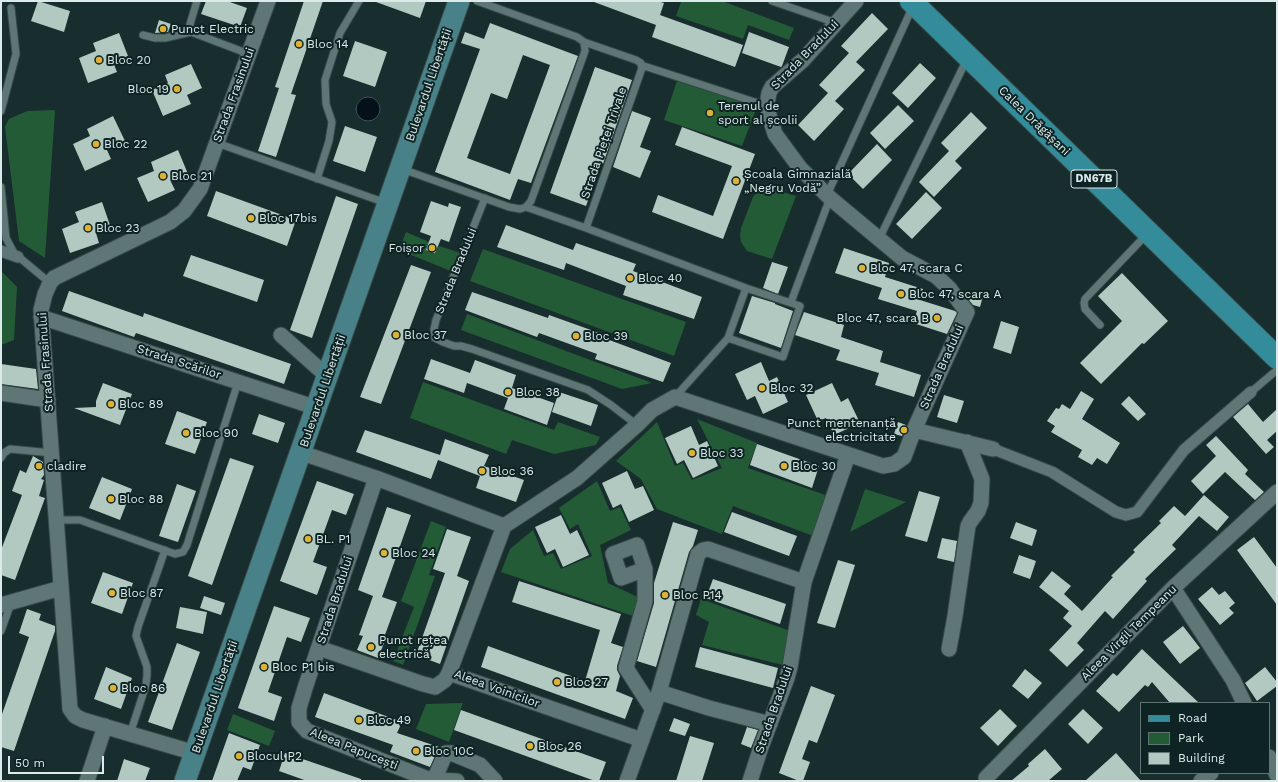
<!DOCTYPE html>
<meta charset="utf-8">
<style>
body{margin:0}
#map{position:relative;width:1278px;height:782px;overflow:hidden;background:#182d2d;font-family:"Work Sans",sans-serif}
canvas{display:block}
.frame{position:absolute;inset:0;border:2px solid #ddeaea;pointer-events:none}
.legend{position:absolute;left:1140px;top:702px;width:130px;height:72px;box-sizing:border-box;background:#0e2323;border:1px solid #617373;margin:0;padding:5px 7px;list-style:none;font-size:12px;color:#ddeaea}
.legend li{display:flex;align-items:center;gap:8px;height:20px}
.legend b{width:20px;border:1px solid #617373}
.scale{position:absolute;left:8px;top:756px;width:96px;height:18px;box-sizing:border-box;border:2px solid #ddeaea;border-top:0;padding-left:5px;font-size:12px;line-height:14px;white-space:nowrap;color:#ddeaea;-webkit-text-stroke:3px #0e2323;paint-order:stroke}
</style>
<div id="map">
<canvas width="1278" height="782"></canvas>
<div class="frame"></div>
<ul class="legend">
<li><b style="height:5px;background:#348c9b"></b>Road</li>
<li><b style="height:11px;background:#245b37"></b>Park</li>
<li><b style="height:11px;background:#b2c9c1"></b>Building</li>
</ul>
<div class="scale">50 m</div>
</div>
<script>
const c = document.querySelector('canvas').getContext('2d');
c.lineJoin = 'round';
function paint(path, color) { c.fillStyle = color; c.fill(path, 'evenodd'); }
const poly = rows => new Path2D(rows.map(r => 'M' + r).join(''));
function stroke(path, color, width, dash) { c.strokeStyle = color; c.lineWidth = width; c.lineCap = dash ? 'butt' : 'round'; c.setLineDash(dash || []); c.stroke(path); }
function label(font, color, halo, rows, align = 'center') {
  c.font = font + ' "Work Sans",sans-serif'; c.lineWidth = 4; c.setLineDash([]); c.textBaseline = 'middle'; c.strokeStyle = halo; c.fillStyle = color; for (const [text, x, y, turn = 0] of rows) {
    c.save(); c.translate(x, y); c.rotate((+turn || 0) * Math.PI / 180); c.textAlign = isNaN(turn) ? turn : align; if (halo) c.strokeText(text, 0, 0); c.fillText(text, 0, 0); c.restore();
  }
}
paint(poly([
 [679,1,722,1,794,28,789,40,748,25,743,39,676,16,681,2],
 [677,81,757,107,742,146,664,120],
 [53,110,55,111,45,258,19,241,5,127,9,119,20,114,28,111],
 [769,188,796,196,772,259,747,251,741,242,740,235,741,228,753,197,759,190],
 [406,232,429,242,426,250,435,253,439,246,461,253,453,272,399,250],
 [483,249,686,322,674,356,470,281],
 [1,271,17,287,14,340,1,345],
 [467,314,652,383,622,389,461,330],
 [423,382,554,430,558,422,600,437,596,445,554,454,512,440,506,454,410,418],
 [697,419,757,443,748,468,831,497,816,537,733,506,722,534,657,509,641,479,616,461,657,422,675,466,683,463,692,480,722,468],
 [597,481,610,511,620,507,631,530,600,545,608,583,642,599,636,617,501,572,510,549,533,530,544,556,553,553,561,569,592,556,578,524,570,529,559,508],
 [865,489,906,502,850,532],
 [431,521,446,527,429,575,435,576,403,665,393,661,414,607,401,601],
 [701,599,793,632,787,666,702,645,709,622,696,615],
 [463,703,449,742,416,729,426,704],
 [233,714,275,731,269,746,227,730]
]), '#245b37');
const water = poly([
 '356 109a12 12 0 1 1 24 0a12 12 0 1 1-24 0Z'
]);
paint(water, '#051118');
stroke(water, '#465257', 1);
paint(poly([
 [38,1,70,11,64,32,31,21],
 [206,1,227,1,247,8,240,27,201,14],
 [304,1,323,1,291,94,296,95,276,157,258,151,279,88,275,87],
 [376,1,426,1,420,18,376,2],
 [594,1,657,1,664,3,660,15,743,45,735,67,652,37,656,25,594,2],
 [872,13,888,29,856,62,865,70,835,101,844,109,814,141,798,125,828,93,819,85,849,53,841,46],
 [159,20,171,24,168,32,155,33],
 [490,23,578,56,531,183,518,179,510,200,435,172,480,49,461,43,465,32,484,39],
 [523,55,550,65,510,174,467,158,491,93,507,99],
 [749,32,789,47,782,66,781,67,742,53],
 [119,33,128,56,113,62,117,72,88,83,79,58,96,51,93,43],
 [355,41,387,52,375,87,343,76],
 [920,63,936,78,908,108,892,93],
 [191,64,202,88,187,95,191,104,163,116,152,90,168,83,165,75],
 [595,67,632,80,603,164,602,163,586,206,550,193],
 [898,105,914,121,885,149,870,133],
 [632,111,651,118,640,147,651,151,640,178,613,167],
 [971,112,987,128,955,161,962,168,934,197,919,182,949,151,941,143],
 [113,116,125,141,107,150,111,159,85,171,73,144,90,136,87,129],
 [345,126,377,137,365,172,333,161],
 [682,127,755,154,723,239,652,212,658,195,713,216,732,166,675,145],
 [877,144,892,160,863,189,848,174],
 [178,150,188,174,171,182,175,190,148,202,137,178,154,171,151,162],
 [216,191,296,220,287,246,207,216],
 [926,192,942,208,912,239,896,224],
 [336,196,358,204,312,338,290,330],
 [431,201,448,207,449,203,461,207,449,242,441,239,435,253,426,250,431,236,420,232],
 [102,202,111,228,96,233,99,243,70,253,62,229,79,222,75,212],
 [506,225,573,250,576,243,636,264,633,271,702,297,694,319,623,295,626,286,566,263,564,270,497,247],
 [844,248,889,263,885,277,923,289,920,300,955,311,957,313,947,334,913,323,917,311,878,299,882,288,835,273],
 [191,255,264,280,257,302,183,276],
 [772,262,788,267,778,294,763,288],
 [411,265,431,272,381,404,360,397],
 [1122,273,1168,321,1144,344,1142,343,1101,384,1080,363,1122,321,1098,296],
 [69,291,143,317,144,313,291,364,284,384,136,333,134,337,62,311],
 [472,292,548,318,549,315,605,335,604,338,671,363,663,382,595,359,597,354,539,333,537,337,465,310],
 [970,292,983,296,980,307,973,305,968,299],
 [752,296,775,303,775,304,793,311,781,348,739,333],
 [804,312,844,325,841,337,883,351,880,362,921,375,914,397,875,385,879,373,836,360,840,350,795,335],
 [1001,321,1019,327,1011,354,993,348],
 [431,359,470,373,475,360,516,375,512,388,554,403,547,425,504,409,508,398,467,383,464,393,424,379],
 [761,362,769,381,777,377,788,402,763,414,755,396,747,400,735,374],
 [1,364,36,369,38,389,1,384],
 [103,383,132,394,120,425,74,408,96,407,96,401],
 [832,383,841,402,848,398,860,423,834,435,826,418,818,421,806,395],
 [1081,391,1094,399,1082,419,1120,443,1107,464,1097,458,1092,465,1078,457,1082,450,1051,432,1055,426,1047,421,1056,408,1059,409,1062,404,1070,409],
 [559,392,598,405,591,426,552,412],
 [944,395,964,401,957,423,937,417],
 [1129,396,1146,414,1138,421,1121,404],
 [1248,404,1263,422,1277,409,1277,431,1267,440,1274,447,1266,454,1233,417],
 [177,411,207,422,195,454,165,444],
 [259,414,285,423,278,443,252,434],
 [898,422,906,425,902,436,894,434],
 [691,426,699,445,707,441,718,466,693,478,684,460,677,464,665,438],
 [365,430,440,455,445,439,489,455,484,466,524,480,516,502,476,488,480,476,438,460,431,479,356,452],
 [1216,436,1248,470,1245,474,1264,492,1255,500,1225,472,1203,494,1191,481,1216,456,1206,445],
 [757,444,819,466,812,488,750,465],
 [33,456,43,462,44,475,41,479,44,480,39,496,45,498,15,580,1,575,1,550,22,495,12,491,20,470,26,473],
 [230,458,254,466,212,585,188,576],
 [627,471,635,489,643,486,654,510,629,522,621,504,613,508,602,483],
 [102,477,132,489,120,520,89,508],
 [317,481,354,494,346,515,332,510,313,562,327,567,317,595,280,581],
 [177,484,196,491,178,542,159,536],
 [919,491,940,497,927,542,905,536],
 [1204,495,1229,517,1217,531,1199,516,1172,545,1176,549,1145,579,1147,581,1113,619,1105,611,1077,643,1084,650,1067,667,1049,650,1072,626,1063,618,1069,611,1039,587,1052,571,1071,586,1064,594,1082,611,1113,577,1111,576,1135,552,1133,550,1161,523,1159,521,1174,506,1185,516],
 [387,507,411,515,382,597,397,602,382,643,384,643,378,658,357,650,363,636,359,635,373,596,358,590],
 [732,512,797,536,789,556,724,532],
 [561,515,570,534,577,530,589,555,563,567,555,549,547,553,535,527],
 [673,522,698,530,693,546,689,552,656,667,637,661,654,603,654,583],
 [1016,522,1037,530,1032,546,1010,538],
 [447,529,471,537,457,576,469,581,440,664,416,655,445,573,433,569],
 [1254,537,1277,568,1277,605,1237,550],
 [942,538,957,541,954,562,937,558],
 [1019,555,1036,561,1030,579,1013,573],
 [838,560,855,565,835,628,817,623],
 [103,572,133,583,122,614,91,603],
 [713,579,786,604,780,624,706,598],
 [519,581,621,614,611,643,623,647,617,666,617,670,620,676,616,691,633,698,625,719,481,667,488,646,585,681,600,630,512,602],
 [1212,587,1219,595,1225,591,1235,603,1229,608,1234,613,1220,625,1198,599],
 [204,596,225,603,221,615,200,608],
 [274,606,310,618,301,642,287,637,268,692,282,697,274,721,238,708],
 [180,607,207,612,203,634,176,628],
 [27,609,41,614,39,620,55,626,55,631,14,751,1,747,1,717,29,637,19,633],
 [1183,626,1200,648,1180,664,1163,642],
 [177,643,200,652,172,730,148,722],
 [700,647,778,668,773,688,695,667],
 [1142,649,1199,703,1170,703,1152,682,1148,687,1145,685,1119,712,1096,691,1113,673,1117,676],
 [106,667,132,678,121,709,94,699],
 [1265,667,1277,682,1277,686,1257,701,1245,683],
 [1025,669,1042,683,1028,699,1012,686],
 [811,686,835,695,817,743,809,740,802,759,810,762,803,781,799,781,779,773],
 [324,693,402,722,397,733,439,747,430,767,390,752,393,745,315,717],
 [1000,709,1017,726,998,746,980,728],
 [1083,709,1103,728,1088,744,1068,724],
 [461,710,606,762,599,781,595,781,454,730],
 [674,718,690,724,685,736,669,731],
 [747,727,758,730,751,748,741,744],
 [229,733,260,745,251,770,243,767,237,781,212,781],
 [690,736,714,743,702,781,676,781],
 [1045,749,1062,769,1048,781,1011,781,1029,766,1028,764],
 [285,753,361,779,361,781,307,781,279,771],
 [1116,753,1141,781,1085,781],
 [124,759,150,768,145,781,117,781]
]), '#b2c9c1');
const service = poly([
 [197,1,190,24,191,32,249,54],
 [772,1,836,23],
 [143,35,155,38,165,38,191,32],
 [641,65,767,106],
 [1,111,16,54,11,8],
 [217,143,386,203],
 [402,169,509,207,520,209,526,207,531,201,585,51,584,42,577,37,477,1],
 [317,179,329,141,332,122,326,104,325,80,340,33,359,1],
 [1,187,6,238,14,253,50,283],
 [827,195,913,6],
 [485,198,436,320,434,329,435,338,443,342,454,346,461,346,472,349,588,390,611,405,637,425],
 [526,207,586,228,642,68,641,63,636,60,584,42],
 [586,228,746,288,800,306,783,357,728,338,746,288],
 [879,239,967,59],
 [791,302,830,198],
 [1100,325,1085,309,1084,303,1085,299,1147,234],
 [1251,392,1277,370],
 [675,397,728,338],
 [1,458,4,453,10,449,52,453],
 [56,520,80,520,175,554,183,552,187,545,238,382],
 [1,631,11,603],
 [130,734,146,685,147,675,147,667,136,636,138,627,165,550]
]);
const pedestrian = poly([
 [1,251,18,257],
 [993,449,1052,472,1116,512,1126,515,1137,512,1184,450,1251,392]
]);
const minor = poly([
 [41,317,317,408],
 [281,335,328,377],
 [1,393,48,400],
 [914,430,993,449],
 [302,453,376,478,504,526],
 [376,478,306,685,299,708,299,722,307,731,433,781],
 [504,526,577,478,637,425,652,410,675,397,883,466,894,464,904,457,914,430,967,312,949,288,936,276,902,258,830,198,800,168,775,134,769,115,767,104,769,93,772,87,803,60,856,1],
 [645,569,621,578,613,554,637,545,645,569,645,601,626,668,653,710],
 [1173,588,1233,680,1244,703],
 [1,605,61,588],
 [319,648,423,684,435,687,445,680,449,673,504,526],
 [949,649,955,616,968,526,970,522,978,511,981,503,982,479,967,442],
 [449,673,642,740],
 [659,692,709,708,770,724],
 [195,753,83,720,75,716,70,709,41,310,45,294,50,283,54,278,170,222,184,211,200,189,268,1],
 [1269,757,1277,775],
 [986,778,1173,588,1277,492],
 [87,781,105,726],
 [457,781,434,780,444,757,446,753,451,753,480,765,495,781],
 [627,781,659,692,698,554,703,550,708,549,804,582],
 [750,781,761,747,787,678,790,667,804,582,848,455],
 [1201,781,1211,773]
]);
const secondary = poly([
 [185,781,459,1]
]);
const primary = poly([
 [911,1,1277,358]
]);
stroke(service, '#374848', 9);
stroke(pedestrian, '#374848', 13);
stroke(minor, '#374848', 17);
stroke(secondary, '#374848', 23);
stroke(primary, '#374848', 24);
stroke(service, '#5e7675', 7);
stroke(pedestrian, '#5e7675', 11);
stroke(minor, '#5e7675', 15);
stroke(secondary, '#498188', 21);
stroke(primary, '#348c9b', 22);
for (const [x, y, r, color] of [
 [163,29,4,"#ddb133"],
 [299,44,4,"#ddb133"],
 [99,60,4,"#ddb133"],
 [177,89,4,"#ddb133"],
 [710,113,4,"#ddb133"],
 [96,144,4,"#ddb133"],
 [163,176,4,"#ddb133"],
 [736,181,4,"#ddb133"],
 [251,218,4,"#ddb133"],
 [88,228,4,"#ddb133"],
 [432,248,4,"#ddb133"],
 [862,268,4,"#ddb133"],
 [630,278,4,"#ddb133"],
 [901,294,4,"#ddb133"],
 [937,318,4,"#ddb133"],
 [396,335,4,"#ddb133"],
 [576,336,4,"#ddb133"],
 [762,388,4,"#ddb133"],
 [508,392,4,"#ddb133"],
 [111,404,4,"#ddb133"],
 [904,430,4,"#ddb133"],
 [186,433,4,"#ddb133"],
 [692,453,4,"#ddb133"],
 [39,466,4,"#ddb133"],
 [784,466,4,"#ddb133"],
 [482,471,4,"#ddb133"],
 [111,499,4,"#ddb133"],
 [308,539,4,"#ddb133"],
 [384,553,4,"#ddb133"],
 [112,593,4,"#ddb133"],
 [665,595,4,"#ddb133"],
 [371,647,4,"#ddb133"],
 [264,667,4,"#ddb133"],
 [557,682,4,"#ddb133"],
 [113,688,4,"#ddb133"],
 [359,720,4,"#ddb133"],
 [530,746,4,"#ddb133"],
 [416,751,4,"#ddb133"],
 [239,756,4,"#ddb133"]
]) { const dot = new Path2D(); dot.arc(x, y, r, 0, 2 * Math.PI); c.fillStyle = color; c.fill(dot); stroke(dot, '#0e2323', 1.5); }
for (const [x, y, w] of [
 [1094,179,46]
]) { const box = new Path2D(); box.roundRect(x - w / 2, y - 9, w, 18, 3); c.fillStyle = '#0e2323'; c.fill(box); stroke(box, '#ddeaea', 1); }
label('bold 11px', '#ddeaea', null, [
 ["DN67B",1094,179]
]);
label('12px', '#ddeaea', '#0e2323', [
 ["Punct Electric",171,29],
 ["Bloc 14",307,44],
 ["Bloc 20",107,60],
 ["Bloc 19",169,89,"right"],
 ["Terenul de",718,106],
 ["sport al școlii",718,120],
 ["Bloc 22",104,144],
 ["Școala Gimnazială",744,174],
 ["„Negru Vodă”",744,188],
 ["Bloc 21",171,176],
 ["Bloc 17bis",259,218],
 ["Bloc 23",96,228],
 ["Foișor",424,248,"right"],
 ["Bloc 47, scara C",870,268],
 ["Bloc 40",638,278],
 ["Bloc 47, scara A",909,294],
 ["Bloc 47, scara B",929,318,"right"],
 ["Bloc 37",404,335],
 ["Bloc 39",584,336],
 ["Bloc 32",770,388],
 ["Bloc 38",516,392],
 ["Bloc 89",119,404],
 ["Punct mentenanță",896,423,"right"],
 ["electricitate",896,437,"right"],
 ["Bloc 90",194,433],
 ["Bloc 33",700,453],
 ["cladire",47,466],
 ["Bloc 30",792,466],
 ["Bloc 36",490,471],
 ["Bloc 88",119,499],
 ["BL. P1",316,539],
 ["Bloc 24",392,553],
 ["Bloc 87",120,593],
 ["Bloc P14",673,595],
 ["Punct rețea",379,640],
 ["electrică",379,654],
 ["Bloc P1 bis",272,667],
 ["Bloc 27",565,682],
 ["Bloc 86",121,688],
 ["Bloc 49",367,720],
 ["Bloc 26",538,746],
 ["Bloc 10C",424,751],
 ["Blocul P2",247,756]
], 'left');
label('12px', '#ddeaea', '#0e2323', [
 ["Strada Bradului",805,55,-46],
 ["Bulevardul Libertății",429,85,-71],
 ["Strada Frasinului",234,95,-70],
 ["Calea Drăgășani",1034,121,44],
 ["Strada Pieței Trivale",604,143,-71],
 ["Strada Bradului",456,271,-68],
 ["Strada Frasinului",46,362,-94],
 ["Strada Scărilor",179,362,18],
 ["Strada Bradului",942,367,-66],
 ["Bulevardul Libertății",323,391,-71],
 ["Strada Bradului",335,600,-72],
 ["Aleea Virgil Tempeanu",1129,633,-45],
 ["Aleea Voinicilor",497,689,20],
 ["Bulevardul Libertății",215,697,-71],
 ["Strada Bradului",774,710,-71],
 ["Aleea Papucești",354,749,22]
]);
</script>
